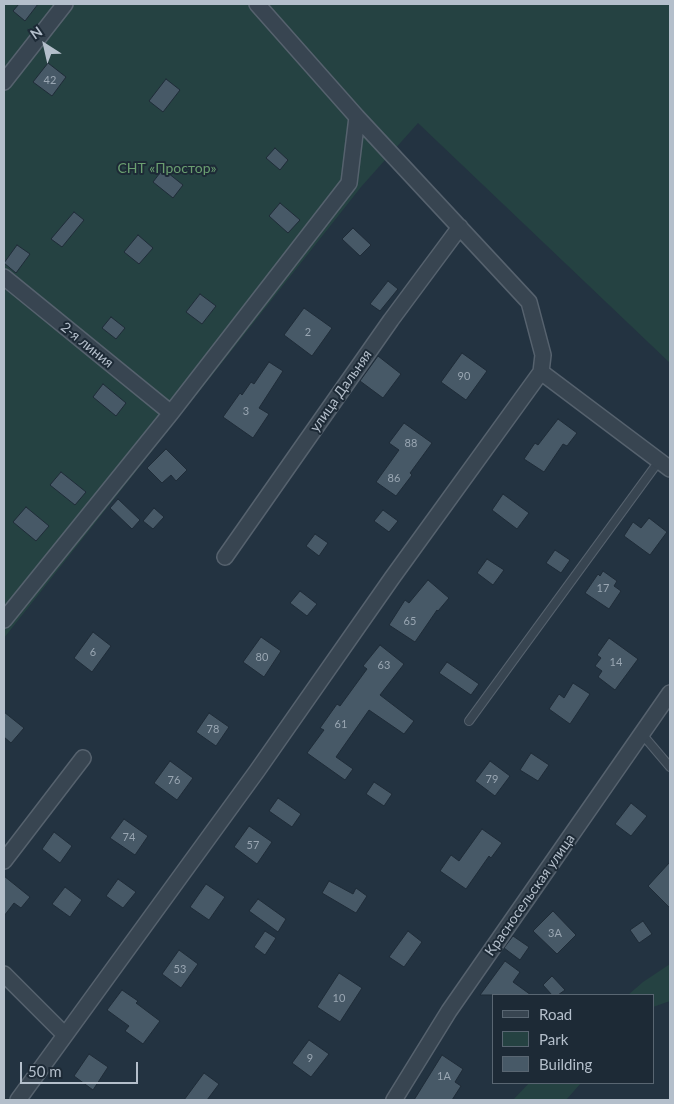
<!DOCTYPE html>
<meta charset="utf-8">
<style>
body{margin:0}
#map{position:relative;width:674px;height:1104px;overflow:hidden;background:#233341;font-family:Lato,sans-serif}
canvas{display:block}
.frame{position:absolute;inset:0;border:5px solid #b4bfcb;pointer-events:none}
.legend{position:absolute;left:492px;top:994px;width:162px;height:90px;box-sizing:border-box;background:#1d2a36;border:1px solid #596672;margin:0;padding:6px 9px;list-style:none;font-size:15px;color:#b4bfcb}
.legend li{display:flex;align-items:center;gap:10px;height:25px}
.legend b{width:25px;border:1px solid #596672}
.north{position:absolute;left:20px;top:20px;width:50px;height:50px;-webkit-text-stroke:4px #1d2a36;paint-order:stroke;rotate:325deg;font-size:14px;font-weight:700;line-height:20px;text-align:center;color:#b4bfcb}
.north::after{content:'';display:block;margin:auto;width:18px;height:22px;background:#b4bfcb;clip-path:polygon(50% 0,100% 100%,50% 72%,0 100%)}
.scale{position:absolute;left:20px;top:1062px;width:118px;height:22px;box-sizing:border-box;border:2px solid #b4bfcb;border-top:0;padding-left:6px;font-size:15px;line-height:18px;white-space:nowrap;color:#b4bfcb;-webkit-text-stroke:4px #1d2a36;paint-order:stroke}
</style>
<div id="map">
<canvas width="674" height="1104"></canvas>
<div class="frame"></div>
<ul class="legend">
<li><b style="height:6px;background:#384551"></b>Road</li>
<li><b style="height:14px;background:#254242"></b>Park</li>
<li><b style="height:14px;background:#475967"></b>Building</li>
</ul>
<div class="north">N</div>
<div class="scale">50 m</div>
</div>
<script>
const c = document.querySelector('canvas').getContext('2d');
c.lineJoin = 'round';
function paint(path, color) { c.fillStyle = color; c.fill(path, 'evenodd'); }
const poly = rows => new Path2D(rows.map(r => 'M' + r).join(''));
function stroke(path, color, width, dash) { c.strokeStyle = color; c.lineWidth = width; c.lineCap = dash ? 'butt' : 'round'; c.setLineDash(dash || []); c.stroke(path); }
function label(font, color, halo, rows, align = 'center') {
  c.font = font + ' Lato,sans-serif'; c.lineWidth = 4; c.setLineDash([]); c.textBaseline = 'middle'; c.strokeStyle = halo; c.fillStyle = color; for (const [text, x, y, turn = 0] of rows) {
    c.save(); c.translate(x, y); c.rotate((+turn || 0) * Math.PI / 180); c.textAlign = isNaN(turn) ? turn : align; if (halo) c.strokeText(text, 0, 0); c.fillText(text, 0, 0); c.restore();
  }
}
paint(poly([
 [4,4,670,4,670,363,418,123,361,187,4,638],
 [670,964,670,1001,653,1007,653,995,628,995,643,982],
 [529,1083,581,1083,566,1100,513,1100]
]), '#254242');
const building = poly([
 [19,4,38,4,25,21,13,11,19,4],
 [48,63,66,77,52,96,33,82,48,63],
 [166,79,180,90,163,112,149,101,166,79],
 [275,148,288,160,280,170,266,158,275,148],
 [163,169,183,185,173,198,153,182,163,169],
 [280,203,300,220,288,233,269,216,280,203],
 [74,212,84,220,62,247,51,239,74,212],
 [353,228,371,245,360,256,342,239,353,228],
 [138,235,153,248,139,264,124,252,138,235],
 [17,245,30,254,16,273,4,263,17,245],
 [388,281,398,289,380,311,370,304,388,281],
 [200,294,216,306,202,324,186,312,200,294],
 [304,308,332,328,312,356,284,335,304,308],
 [111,317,125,328,116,339,102,328,111,317],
 [462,353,487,371,466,400,441,382,462,353],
 [378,356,401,374,383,398,360,381,378,356],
 [269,362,283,371,259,408,269,414,253,438,223,417,240,393,242,395,251,382,254,384,269,362],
 [103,384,126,403,116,416,93,397,103,384],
 [558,419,577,433,567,446,563,444,544,472,524,459,535,443,538,445,558,419],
 [404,423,432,443,410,473,412,475,396,496,376,482,399,450,389,443,404,423],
 [166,449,187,470,176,481,171,475,162,483,147,468,166,449],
 [61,472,86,492,75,505,50,485,61,472],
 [503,494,529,513,517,529,492,510,503,494],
 [118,499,140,520,132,529,110,508,118,499],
 [26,507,49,526,36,541,13,522,26,507],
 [154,508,164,517,153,529,143,521,154,508],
 [383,510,398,521,389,532,374,521,383,510],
 [649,518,667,532,650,555,624,536,633,522,641,528,649,518],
 [315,534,328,543,319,556,306,546,315,534],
 [555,550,570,560,561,573,546,563,555,550],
 [487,559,504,570,493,585,477,573,487,559],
 [603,571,617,581,614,586,621,591,609,609,585,593,598,574,600,576,603,571],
 [428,580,449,598,438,611,437,610,415,642,389,625,405,600,409,603,428,580],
 [300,591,317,604,307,616,290,603,300,591],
 [93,632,111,646,92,672,74,658,93,632],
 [261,637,281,651,264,677,243,662,261,637],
 [609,638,638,659,615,690,598,677,602,671,595,666,601,658,597,655,609,638],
 [380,645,404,664,380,695,414,721,404,734,369,710,336,757,353,769,345,780,307,753,324,730,320,728,337,704,340,706,367,669,363,666,380,645],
 [447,662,479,684,471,695,439,673,447,662],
 [573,683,590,694,570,724,549,709,559,694,564,698,573,683],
 [4,712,24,728,11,743,4,737,4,712],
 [209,713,229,727,216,746,196,732,209,713],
 [531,753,549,765,538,781,520,770,531,753],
 [170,761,193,778,177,800,154,783,170,761],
 [490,761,510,776,495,796,475,781,490,761],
 [374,782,392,794,384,806,366,794,374,782],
 [278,798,301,814,292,827,269,811,278,798],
 [631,803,647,816,631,836,615,824,631,803],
 [124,819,148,836,135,855,110,838,124,819],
 [249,826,272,842,257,864,234,847,249,826],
 [482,829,502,843,491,858,489,856,466,889,440,871,451,855,459,861,482,829],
 [54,832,72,846,60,863,42,849,54,832],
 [670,862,670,908,648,886,670,862],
 [4,876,30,897,21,908,14,903,4,916,4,876],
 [118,879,136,892,123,908,106,896,118,879],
 [329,881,353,894,356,888,367,896,356,913,322,893,329,881],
 [206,884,225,897,209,920,190,907,206,884],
 [65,887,82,900,70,917,52,904,65,887],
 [258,899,286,919,278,932,249,911,258,899],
 [553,911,576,935,557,954,533,931,553,911],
 [643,921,652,934,639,943,630,930,643,921],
 [265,931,276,938,265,955,254,947,265,931],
 [408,931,422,942,404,967,389,957,408,931],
 [513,936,529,947,520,960,504,948,513,936],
 [179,950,198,964,181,988,162,974,179,950],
 [505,961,520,972,513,982,531,995,480,995,505,961],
 [339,973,362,988,340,1022,317,1007,339,973],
 [552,976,565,990,558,995,552,995,543,985,552,976],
 [122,990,138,1001,136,1003,160,1021,143,1044,125,1031,129,1026,107,1010,122,990],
 [309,1040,329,1054,311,1077,292,1063,309,1040],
 [89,1054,108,1067,93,1090,74,1076,89,1054],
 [442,1055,463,1069,455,1082,461,1086,452,1100,414,1100,442,1055],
 [204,1073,219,1084,207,1100,184,1100,204,1073]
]);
paint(building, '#475967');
stroke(building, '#1f2c38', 1);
const service = poly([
 [469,721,659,461],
 [642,734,670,767]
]);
const minor = poly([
 [4,82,65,4],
 [4,277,171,413],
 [541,372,670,469],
 [225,557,391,320,460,227],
 [4,620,171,413,349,183,357,117],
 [4,861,83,758],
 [4,974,65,1035],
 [18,1100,257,771,392,578,541,372,543,355,529,302,357,117,257,4],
 [394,1100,449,1011,670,693]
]);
stroke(service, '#56626e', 10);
stroke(minor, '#56626e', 18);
stroke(service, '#384551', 8);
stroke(minor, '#384551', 15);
label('11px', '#99a6b2', null, [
 ["42",50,80],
 ["2",308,332],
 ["90",464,376],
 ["3",246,411],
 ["88",411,443],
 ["86",394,478],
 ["17",603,588],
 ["65",410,621],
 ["6",93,652],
 ["80",262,657],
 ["14",616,662],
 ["63",384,665],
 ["61",341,724],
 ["78",213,729],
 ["79",492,779],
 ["76",174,780],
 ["74",129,837],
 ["57",253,845],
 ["3А",555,933],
 ["53",180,969],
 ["10",339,998],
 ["9",310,1058],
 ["1А",444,1076]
]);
label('14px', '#6a9e70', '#1d2a36', [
 ["СНТ «Простор»",167,168]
]);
label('14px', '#b4bfcb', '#1d2a36', [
 ["2-я линия",87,345,39],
 ["улица Дальняя",341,391,-55],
 ["Красносельская улица",530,895,-55]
]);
</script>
